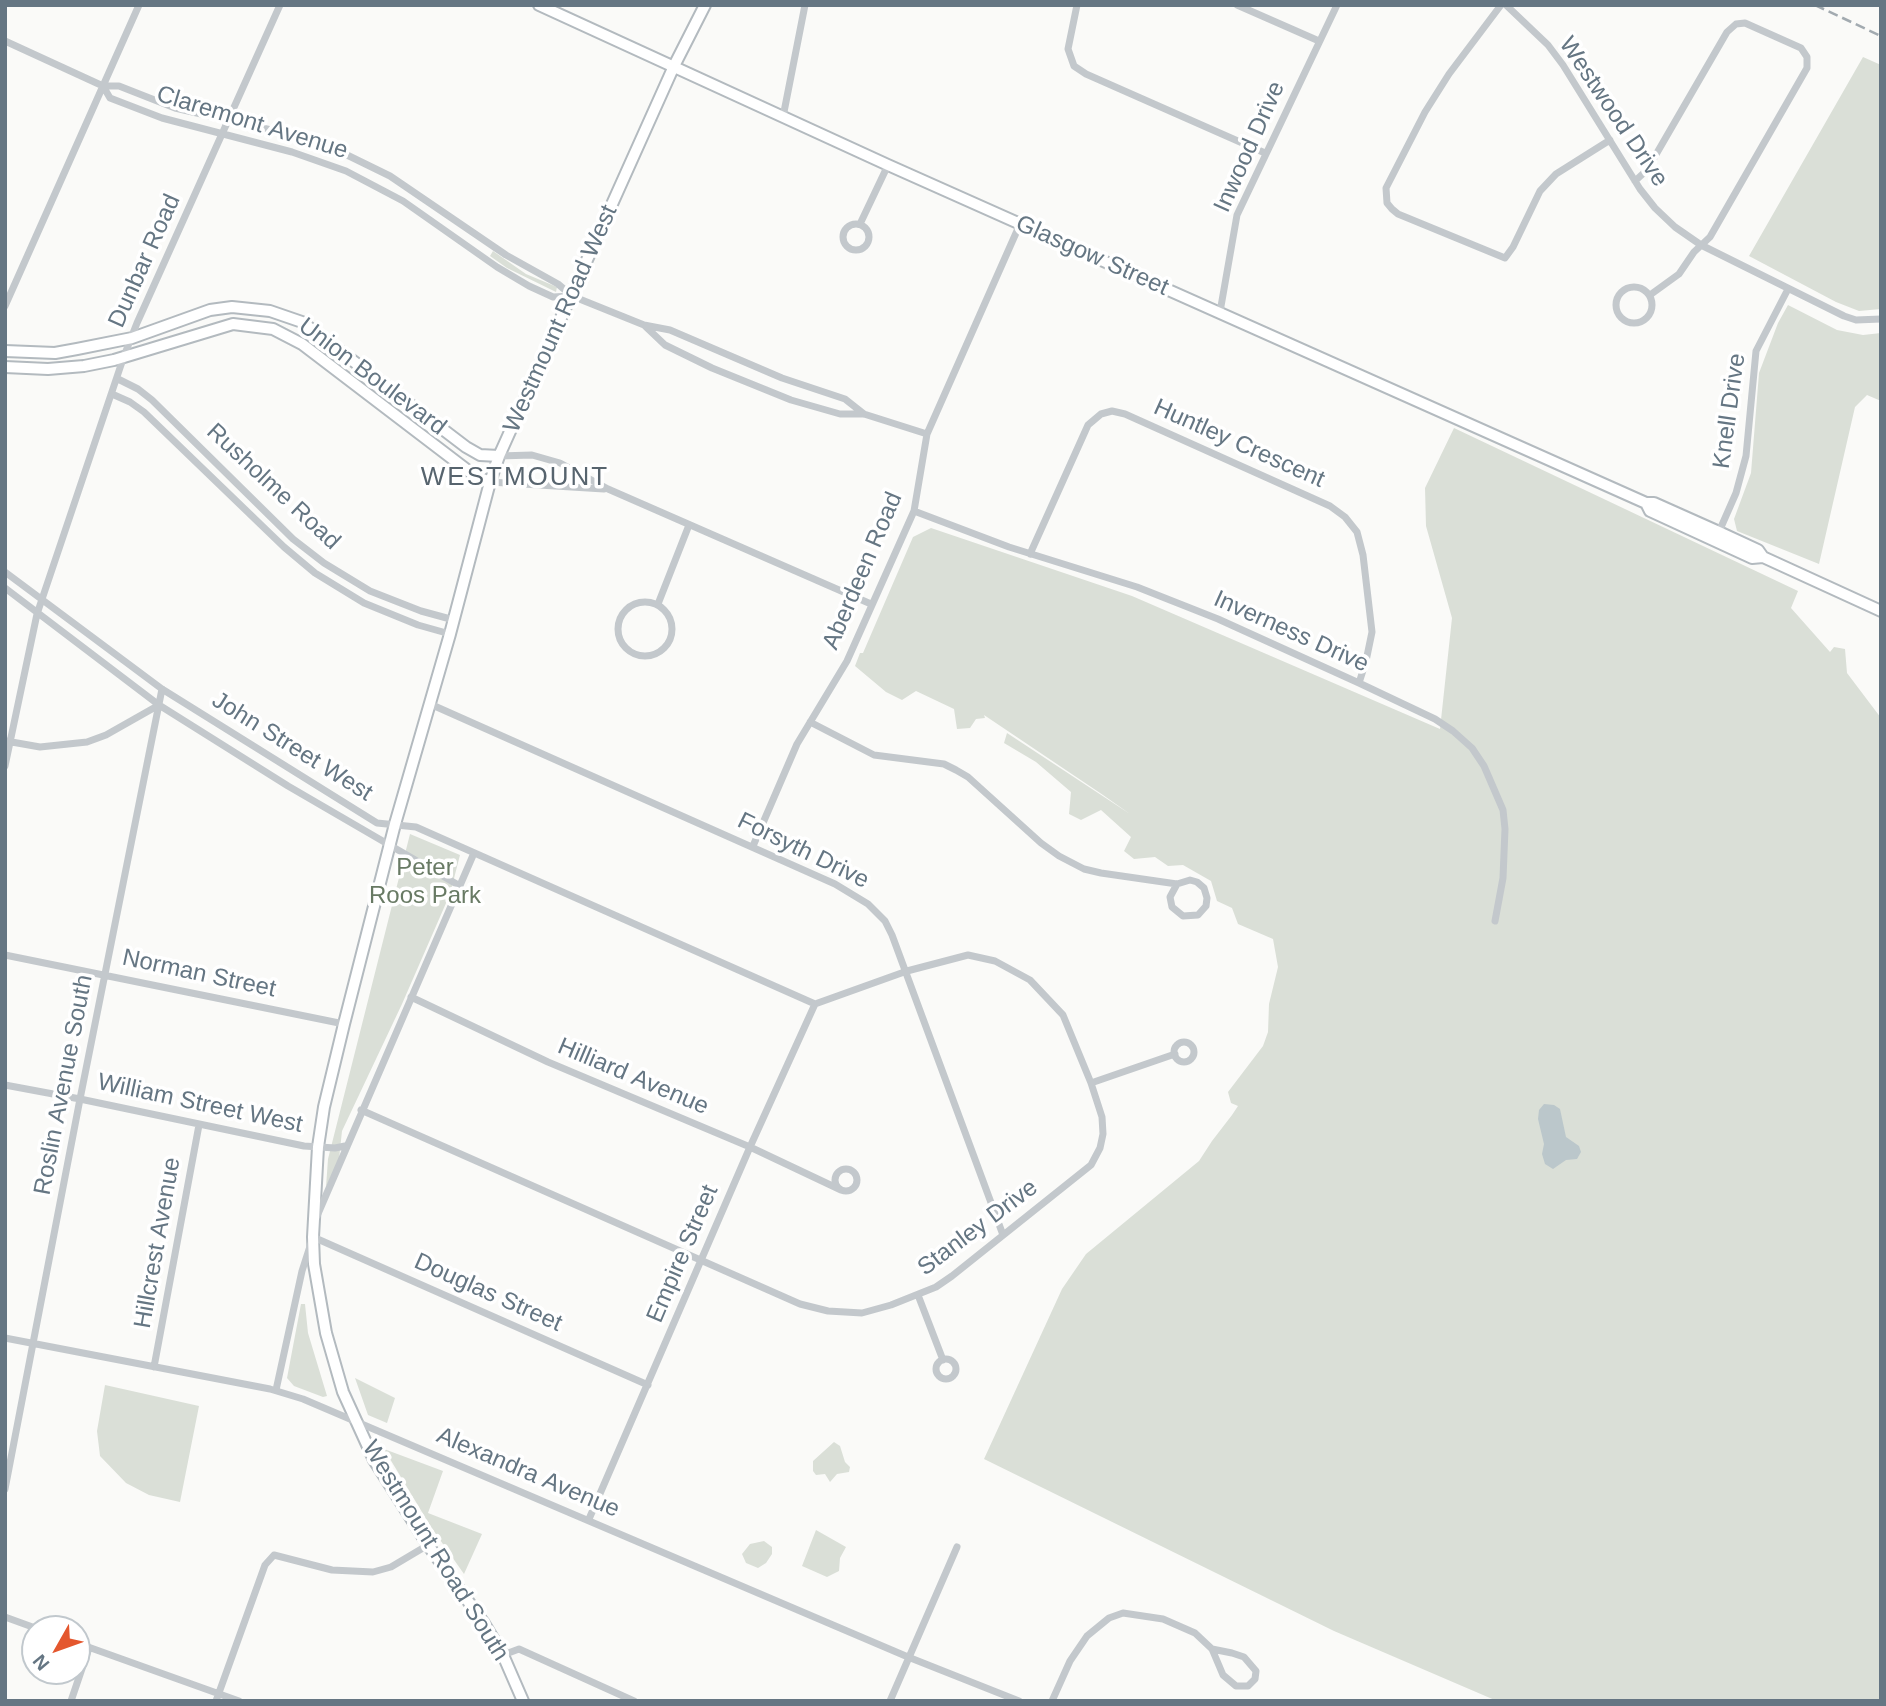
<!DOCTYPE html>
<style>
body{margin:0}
#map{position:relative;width:1886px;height:1706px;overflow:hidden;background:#fafaf8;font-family:Helvetica,sans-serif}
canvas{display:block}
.frame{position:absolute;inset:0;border:7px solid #657683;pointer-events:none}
.north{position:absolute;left:21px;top:1615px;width:70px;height:70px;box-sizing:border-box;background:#fff;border:2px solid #c1c8cd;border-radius:50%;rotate:230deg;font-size:19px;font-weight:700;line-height:28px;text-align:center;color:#657683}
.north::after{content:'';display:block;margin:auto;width:24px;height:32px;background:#e4572e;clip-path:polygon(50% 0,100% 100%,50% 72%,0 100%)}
</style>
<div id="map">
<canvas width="1886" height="1706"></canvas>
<div class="frame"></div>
<div class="north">N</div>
</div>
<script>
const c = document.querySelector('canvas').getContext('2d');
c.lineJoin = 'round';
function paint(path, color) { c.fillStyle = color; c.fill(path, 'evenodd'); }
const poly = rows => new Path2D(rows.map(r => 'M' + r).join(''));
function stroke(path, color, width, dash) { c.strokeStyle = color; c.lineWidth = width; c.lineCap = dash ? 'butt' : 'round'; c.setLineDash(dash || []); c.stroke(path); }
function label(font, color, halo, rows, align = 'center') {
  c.font = font + ' Helvetica,sans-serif'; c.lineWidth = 7; c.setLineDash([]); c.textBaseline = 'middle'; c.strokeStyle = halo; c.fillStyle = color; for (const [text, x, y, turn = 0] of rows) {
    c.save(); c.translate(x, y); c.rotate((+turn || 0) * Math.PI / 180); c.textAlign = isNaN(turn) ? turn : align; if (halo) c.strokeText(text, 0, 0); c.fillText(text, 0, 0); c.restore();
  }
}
paint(poly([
 [1863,57,1881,65,1881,309,1859,311,1836,302,1749,256],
 [493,251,526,274,557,287,556,292,507,268,490,256],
 [1788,305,1837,330,1863,335,1881,333,1881,401,1867,395,1855,407,1819,564,1737,531,1734,519,1751,473,1759,373,1778,323],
 [1454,428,1798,591,1791,608,1830,652,1834,647,1845,649,1847,673,1881,718,1881,1701,1497,1701,1334,1631,984,1459,1062,1289,1086,1254,1199,1161,1212,1141,1232,1115,1238,1106,1231,1103,1228,1092,1263,1046,1268,1032,1269,1004,1278,967,1273,939,1238,924,1232,908,1217,901,1211,881,1183,865,1168,866,1155,857,1134,859,1124,851,1131,837,1101,810,1081,820,1069,814,1071,792,1036,762,1004,743,1007,733,1130,814,1103,795,984,715,985,718,976,719,970,728,957,729,954,709,916,691,902,700,886,692,855,666,860,653,863,653,913,537,931,528,1132,596,1440,729,1452,618,1426,526,1425,488],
 [410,834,460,855,450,894,402,1004,342,1131,339,1159,326,1187,328,1159],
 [301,1304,305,1304,308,1333,327,1396,323,1397,294,1386,287,1378],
 [355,1378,395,1398,387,1423,368,1415],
 [105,1385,199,1406,180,1502,149,1495,126,1483,100,1456,97,1431],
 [834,1442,840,1446,845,1462,850,1467,849,1472,837,1474,830,1482,825,1474,816,1475,813,1471,813,1461],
 [384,1449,443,1471,428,1513,482,1534,464,1574,431,1527],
 [816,1530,846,1547,840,1558,839,1571,827,1577,802,1566],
 [764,1541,772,1547,772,1554,766,1563,758,1568,746,1563,742,1554,750,1544]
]), '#dadfd7');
paint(poly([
 [1544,1104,1554,1105,1560,1109,1566,1137,1579,1146,1581,1152,1577,1159,1566,1160,1553,1169,1545,1164,1542,1154,1544,1144,1538,1119,1539,1110]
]), '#bbc7cb');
const secondary = poly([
 [539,5,888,165,1646,503,1654,503,1719,532,1758,550,1763,557,1881,611],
 [5,351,55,353,77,349,132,338,210,310,232,307,270,311,302,322,466,447,480,455,499,456],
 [5,367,48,369,84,366,114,360,233,324,273,329,302,344,475,476,490,482],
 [1646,503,1650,511,1752,558,1763,557],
 [523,1701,503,1655,483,1622,428,1545,374,1460,343,1392,326,1333,314,1264,313,1237,318,1147,324,1107,344,1024,395,824,450,634,490,482,499,456,674,66,705,5]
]);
stroke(secondary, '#b3babf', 14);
stroke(poly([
 [1077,5,1068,49,1074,66,1086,74,1265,153],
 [1237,5,1319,41],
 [1501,5,1449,74,1425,112,1386,188,1387,203,1392,209,1398,214,1505,258,1513,247,1540,191,1556,174,1610,140],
 [1506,5,1548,45,1563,65,1640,189,1655,208,1675,227,1701,245,1844,316,1856,320,1881,319],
 [5,41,103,86,110,98,162,118,292,152,346,171,403,201,497,267,529,286,553,297,571,296],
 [103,86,119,86,175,108,280,132,345,154,390,176,506,255,558,284,572,296,644,325,670,330,782,378,845,399,864,414],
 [783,117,805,5],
 [1635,181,1647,170,1727,32,1736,24,1745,23,1801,48,1807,57,1807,68,1710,237,1694,252,1679,274,1650,295],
 [860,224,888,165],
 '843 237a13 13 0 1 1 26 0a13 13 0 1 1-26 0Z',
 '1616 305a18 18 0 1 1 36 0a18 18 0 1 1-36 0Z',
 [5,306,139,5],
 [1220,312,1237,215,1337,5],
 [645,326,665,345,712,368,791,400,840,414,864,414,927,434],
 [118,379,138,389,152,400,293,539,324,563,370,591,421,611,454,620],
 [112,394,130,402,144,412,284,547,315,573,364,603,418,625,450,634],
 [499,456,532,455,560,463,608,489,871,604],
 [490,482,604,489],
 [914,511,1009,547,1137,587,1218,619,1359,683,1435,719,1453,731,1472,748,1484,766,1503,810,1505,829,1503,878,1495,921],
 [1718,534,1736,493,1746,456,1756,351,1788,289],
 [1030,554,1088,425,1101,414,1112,411,1125,414,1330,506,1345,517,1357,532,1363,555,1372,632,1366,661,1359,683],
 [5,572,162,689,377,823,416,827,815,1004],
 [5,588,159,705,288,786,460,886],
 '618 629a27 27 0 1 1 54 0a27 27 0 1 1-54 0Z',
 [658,604,689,525],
 [430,704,835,884,868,904,885,921,892,935,1003,1235],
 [810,722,874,755,944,764,956,770,968,777,1041,843,1059,856,1084,869,1101,873,1177,884,1190,880,1197,882,1204,888,1207,898,1206,906,1198,915,1183,916,1172,907,1170,897,1177,884],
 [6,741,40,747,87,742,106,735,159,705],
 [5,766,37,614,124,356,137,323,280,5],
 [753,846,797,744,847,661,914,511,927,434,1020,224],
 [5,955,344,1024],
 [411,997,548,1062,750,1147,841,1190],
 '1174 1052a10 10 0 1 1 20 0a10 10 0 1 1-20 0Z',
 [1091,1083,1175,1054],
 [5,1085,80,1099,304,1146,335,1148,345,1146],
 [361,1110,800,1304,828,1311,862,1313,891,1305,936,1287,952,1276,1091,1165,1100,1148,1103,1134,1102,1117,1091,1083,1063,1015,1030,980,995,961,968,955,907,971,815,1004],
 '835 1180a11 11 0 1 1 22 0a11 11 0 1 1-22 0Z',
 [317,1216,474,853],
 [918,1295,943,1360],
 [5,1338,270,1389,303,1399,908,1657,1019,1701],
 '936 1369a10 10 0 1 1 20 0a10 10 0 1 1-20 0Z',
 [154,1367,199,1125],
 [276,1390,302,1271,313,1237,648,1385],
 [5,1489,80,1099,162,689],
 [589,1519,750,1147,815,1004],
 [5,1617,38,1629],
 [77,1643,239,1701],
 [503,1655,519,1649,634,1701],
 [71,1701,89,1648],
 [216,1701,265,1565,274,1555,332,1570,373,1572,391,1567,428,1545],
 [890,1701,957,1547],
 [1052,1701,1070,1661,1087,1636,1109,1618,1123,1613,1163,1619,1195,1633,1212,1649,1223,1675,1236,1686,1248,1686,1255,1679,1256,1671,1244,1657,1232,1653,1212,1649]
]), '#c3c8cc', 7);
stroke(secondary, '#fff', 10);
stroke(poly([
 [1815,5,1881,36]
]), '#a2aab0', 2.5, [10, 5]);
label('24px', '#657683', '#fff', [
 ["Westwood Drive",1613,112,56],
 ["Claremont Avenue",252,123,17],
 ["Inwood Drive",1250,147,-66],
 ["Glasgow Street",1092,256,24],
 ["Dunbar Road",145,261,-66],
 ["Westmount Road West",561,319,-66],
 ["Union Boulevard",372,377,37],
 ["Knell Drive",1730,411,-82],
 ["Huntley Crescent",1239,444,24],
 ["Rusholme Road",273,487,43],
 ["Aberdeen Road",863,571,-67],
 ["Inverness Drive",1291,632,24],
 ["John Street West",292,747,32],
 ["Forsyth Drive",803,851,26],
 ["Norman Street",199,974,12],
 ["Hilliard Avenue",633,1077,23],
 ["Roslin Avenue South",64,1085,-79],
 ["William Street West",200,1104,12],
 ["Stanley Drive",978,1228,-37],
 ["Hillcrest Avenue",158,1243,-80],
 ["Empire Street",683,1254,-67],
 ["Douglas Street",488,1293,24],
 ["Alexandra Avenue",528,1473,23],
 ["Westmount Road South",435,1551,58]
]);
label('24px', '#687a64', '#fff', [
 ["Peter",425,868],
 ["Roos Park",425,896]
]);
c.letterSpacing = '2px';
label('26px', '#57646e', '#fff', [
 ["WESTMOUNT",515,478]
]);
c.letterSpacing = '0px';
</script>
